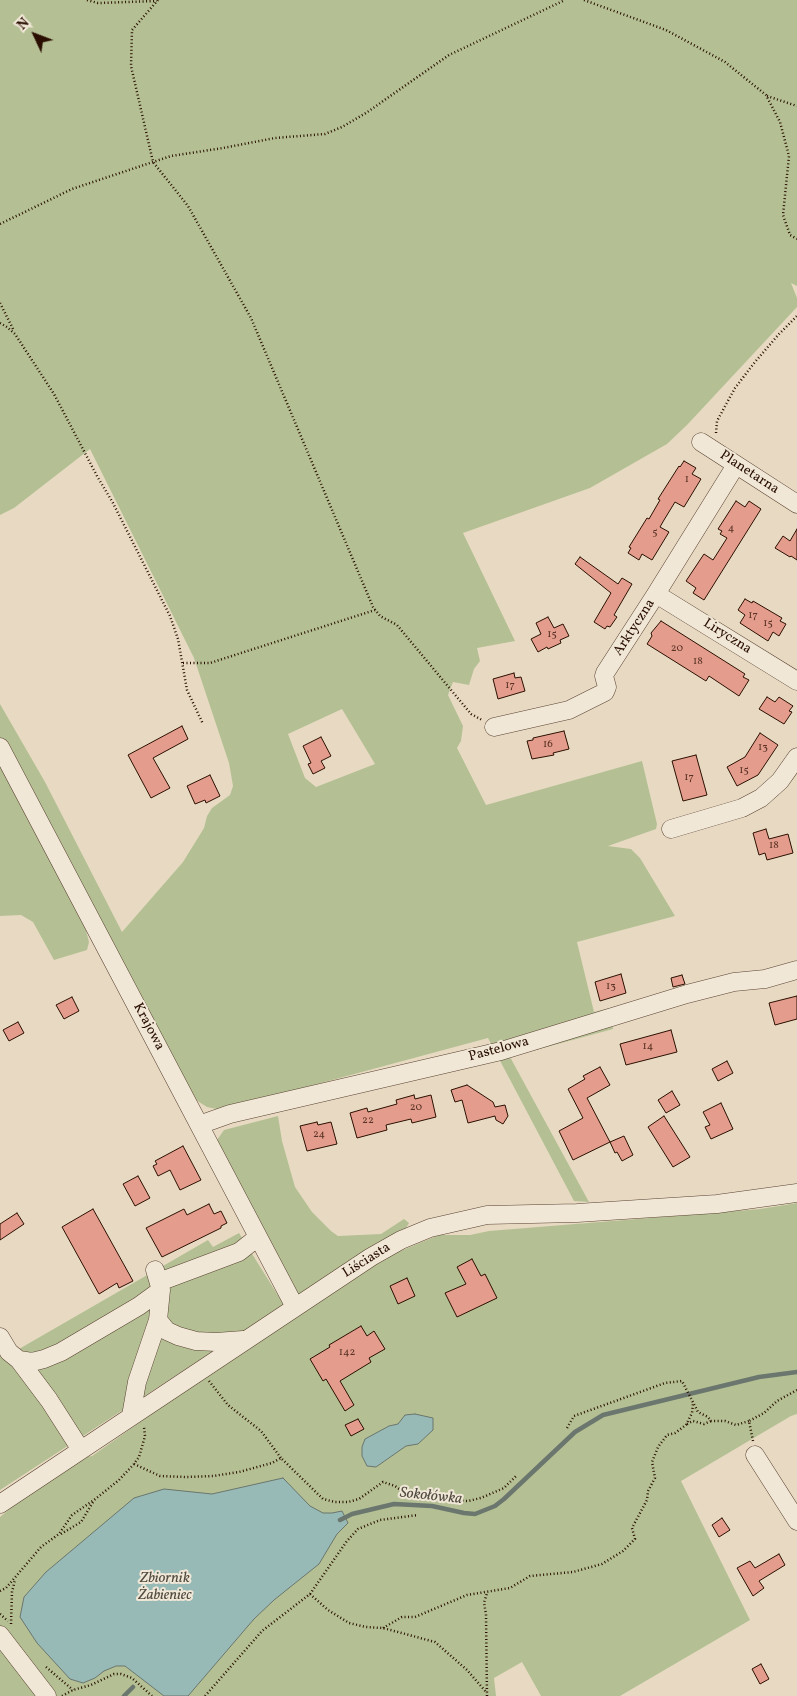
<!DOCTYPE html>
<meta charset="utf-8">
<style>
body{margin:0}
#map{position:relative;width:797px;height:1696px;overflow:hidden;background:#e8dac2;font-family:Vollkorn,serif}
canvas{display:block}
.north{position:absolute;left:10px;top:10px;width:50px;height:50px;-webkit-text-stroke:4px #f0e7d7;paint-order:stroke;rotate:313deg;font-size:14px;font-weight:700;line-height:20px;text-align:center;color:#2a0f01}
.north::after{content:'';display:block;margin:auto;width:18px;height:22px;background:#2a0f01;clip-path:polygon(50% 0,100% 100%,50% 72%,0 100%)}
</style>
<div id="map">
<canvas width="797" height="1696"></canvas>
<div class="north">N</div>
</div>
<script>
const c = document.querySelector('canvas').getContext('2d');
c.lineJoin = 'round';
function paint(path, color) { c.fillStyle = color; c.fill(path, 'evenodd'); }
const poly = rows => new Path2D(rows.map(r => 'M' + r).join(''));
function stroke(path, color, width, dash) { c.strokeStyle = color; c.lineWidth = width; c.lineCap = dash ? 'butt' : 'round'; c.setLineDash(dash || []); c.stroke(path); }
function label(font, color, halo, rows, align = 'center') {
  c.font = font + ' Vollkorn,serif'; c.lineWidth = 4; c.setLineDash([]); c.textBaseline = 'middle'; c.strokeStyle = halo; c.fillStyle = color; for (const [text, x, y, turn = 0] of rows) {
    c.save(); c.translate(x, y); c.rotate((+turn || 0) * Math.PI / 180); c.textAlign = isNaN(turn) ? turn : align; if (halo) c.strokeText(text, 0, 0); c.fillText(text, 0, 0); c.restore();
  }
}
paint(poly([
 [0,0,797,0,797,286,791,283,797,298,797,307,687,425,667,444,590,488,463,533,515,641,477,648,480,661,474,669,469,685,453,682,448,695,463,726,461,741,457,748,486,805,642,761,657,824,656,829,608,846,631,849,640,858,675,916,577,942,594,1012,610,1008,613,1029,510,1057,589,1202,574,1201,488,1038,221,1110,207,1107,199,1102,193,1097,0,740,0,704,45,782,122,932,183,862,204,828,207,816,212,808,230,795,233,786,229,763,194,658,90,449,14,508,0,515],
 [342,709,375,764,316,787,305,778,288,734],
 [0,751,78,900,89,942,87,950,54,960,33,922,21,915,0,916],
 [278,1116,282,1141,295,1187,312,1212,331,1231,338,1236,381,1234,404,1219,409,1223,406,1228,397,1232,297,1296,217,1140,224,1130],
 [797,1203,797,1414,791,1416,681,1481,750,1620,620,1696,541,1696,522,1662,494,1678,496,1696,0,1696,0,1517,33,1489,85,1457,92,1456,300,1309,386,1257,439,1235,470,1235,489,1231,760,1209],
 [239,1233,284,1305,0,1490,0,1334,12,1353,208,1240,213,1247]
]), '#b4c094');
const water = poly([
 [415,1414,433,1418,433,1430,418,1444,406,1446,376,1467,367,1466,362,1456,362,1447,365,1439,389,1426,398,1424,405,1415,415,1414],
 [283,1478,310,1506,323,1513,332,1513,342,1511,348,1523,337,1534,319,1564,274,1600,254,1619,188,1696,164,1696,125,1666,116,1666,104,1671,95,1678,83,1683,70,1679,37,1643,20,1617,24,1597,46,1572,134,1498,164,1489,212,1494,283,1478]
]);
paint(water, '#97bab6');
stroke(water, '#6b766e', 1);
stroke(poly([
 [340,1520,352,1514,394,1504,432,1506,464,1513,475,1514,495,1506,504,1499,575,1432,603,1415,759,1377,797,1372],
 [124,1696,133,1687]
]), '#6b766e', 4.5);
const building = poly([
 [684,461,696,468,692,474,701,479,684,507,675,502,664,520,660,527,669,532,652,560,642,554,639,560,628,553,631,548,629,547,647,518,649,519,660,500,658,499,679,466,680,467,684,461],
 [736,501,745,507,749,501,761,509,704,600,693,593,696,588,686,581,704,554,713,560,727,538,720,534,722,531,718,529,736,501],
 [797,529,797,560,791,556,790,557,775,548,783,536,790,541,797,529],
 [580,557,618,584,622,578,632,584,614,615,617,617,610,627,607,626,605,629,594,622,611,593,575,564,580,557],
 [745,599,752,603,753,601,782,618,780,621,786,624,779,636,773,632,768,641,740,623,745,615,738,610,745,599],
 [548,617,554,628,563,624,569,636,560,640,561,643,548,649,547,647,538,652,531,639,541,634,536,623,548,617],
 [661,621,745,674,743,677,749,680,739,696,709,676,706,681,647,644,652,636,651,633,661,621],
 [514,673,515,678,521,677,525,691,498,699,493,679,514,673],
 [767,697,775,702,779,697,793,706,789,711,792,712,784,724,759,709,767,697],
 [182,726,188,739,153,758,170,788,151,798,128,755,182,726],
 [564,731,569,749,553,753,554,755,532,759,527,741,533,740,533,738,564,731],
 [760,733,778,745,758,775,737,786,727,767,745,757,760,733],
 [321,737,331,756,321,761,325,768,313,774,308,764,311,763,303,746,321,737],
 [696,755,707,795,683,801,672,761,696,755],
 [210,775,220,796,206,803,205,800,195,804,187,786,210,775],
 [766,829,769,839,788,834,793,853,767,860,765,853,759,855,753,833,766,829],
 [621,974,626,993,600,1001,595,982,621,974],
 [682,975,685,984,673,987,671,978,682,975],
 [797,996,797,1019,775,1025,769,1003,797,996],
 [72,997,79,1011,64,1019,56,1005,72,997],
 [18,1022,24,1033,9,1041,3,1030,18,1022],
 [671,1030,677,1052,626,1065,620,1044,671,1030],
 [727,1061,733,1073,718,1081,712,1069,727,1061],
 [600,1067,610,1085,587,1098,610,1142,624,1136,633,1155,622,1161,617,1152,615,1153,610,1142,573,1160,559,1131,583,1118,568,1089,585,1079,583,1076,600,1067],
 [467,1085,493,1102,495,1107,505,1105,508,1116,503,1124,496,1120,495,1116,468,1123,462,1100,455,1102,451,1090,467,1085],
 [672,1091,680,1105,666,1113,658,1100,672,1091],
 [414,1095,415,1099,431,1095,436,1117,412,1123,411,1119,386,1125,387,1130,357,1138,350,1113,367,1108,368,1112,397,1104,396,1100,414,1095],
 [721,1103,733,1129,711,1139,705,1127,710,1125,703,1112,721,1103],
 [664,1116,690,1157,673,1167,648,1127,664,1116],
 [317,1122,318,1125,331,1122,337,1144,307,1151,300,1126,317,1122],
 [183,1146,201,1180,180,1190,170,1170,158,1176,153,1166,157,1164,155,1161,183,1146],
 [138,1176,150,1198,135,1206,123,1184,138,1176],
 [209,1204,214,1214,221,1211,227,1223,221,1226,221,1228,162,1257,146,1228,184,1209,187,1215,209,1204],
 [93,1209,133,1281,119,1288,117,1283,99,1294,62,1227,93,1209],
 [17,1213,24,1224,0,1240,0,1224,17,1213],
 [472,1259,481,1276,485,1274,497,1298,457,1317,445,1293,466,1284,457,1267,472,1259],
 [407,1278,415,1296,398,1304,390,1286,407,1278],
 [361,1326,367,1336,374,1331,385,1349,369,1358,371,1362,340,1381,354,1405,345,1411,326,1379,323,1381,310,1359,330,1347,329,1345,361,1326],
 [358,1419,364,1429,351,1436,345,1425,358,1419],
 [722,1518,730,1530,719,1537,712,1525,722,1518],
 [779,1554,785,1565,759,1581,764,1588,753,1596,737,1568,750,1561,755,1568,779,1554],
 [761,1664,769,1679,760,1684,752,1669,761,1664]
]);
paint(building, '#e49c8c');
stroke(building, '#2a0f01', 1);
const minor = poly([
 [701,442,797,504],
 [656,594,797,681],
 [494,727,569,710,605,692,607,687,604,676,605,673,656,594,736,465],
 [0,747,295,1307],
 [671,829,742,808,761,798,780,781,797,757],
 [199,1125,230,1114,501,1051,687,994,734,982,765,979,797,970],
 [159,1282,239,1252,258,1237],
 [158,1320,167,1331,178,1336,196,1341,216,1342,243,1340],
 [0,1337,9,1352,19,1360,32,1362,44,1359,61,1352,139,1306,161,1290],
 [19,1360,49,1400,81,1450],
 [131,1416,137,1382,158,1320,161,1290,155,1270],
 [755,1455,797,1521],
 [0,1504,371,1257,401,1240,430,1228,487,1215,577,1213,717,1204,797,1193],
 [0,1635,47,1696]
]);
stroke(minor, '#5a4231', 19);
stroke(poly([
 [87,0,98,3,157,1],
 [158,0,132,30,131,66,153,162,188,206,251,318,373,607,380,616,397,625,471,714,482,720],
 [584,0,666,30,725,62,766,95,780,122,789,156,783,215,790,235,797,239],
 [767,96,797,106],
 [0,224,72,189,171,156,223,148,275,138,325,134,342,127,366,113,449,55,565,0],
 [0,303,14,331],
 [0,323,7,327,15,334,54,394,97,476,113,503,170,616,178,639,187,690,203,724],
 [716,433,717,421,735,388,755,362,779,334,797,316],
 [183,663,210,663,375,610],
 [209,1381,228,1405,261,1431,281,1458],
 [687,1424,693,1421,704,1424,711,1421],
 [567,1428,574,1416,665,1383,682,1381,698,1412,708,1417,711,1421,725,1421,736,1425,749,1421],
 [753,1441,749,1421,764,1413,777,1401,797,1390],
 [134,1464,160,1476,186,1477,213,1476,239,1472,272,1463,281,1458,323,1499,335,1502,348,1502,359,1499,383,1482,395,1486,405,1493,440,1496,457,1501,468,1501,481,1498,504,1488,516,1476],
 [61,1534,81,1522,93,1502],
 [0,1591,6,1588,41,1547,59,1534,72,1515,94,1500,119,1480,134,1464,139,1457,145,1436,144,1427],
 [310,1594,328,1610,349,1623,366,1627,383,1628,435,1642,467,1670,487,1693],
 [0,1614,8,1621],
 [11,1624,12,1592,15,1580],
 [383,1628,402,1617,415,1617,467,1595,510,1588,530,1576,573,1572,602,1564,623,1551,635,1539,632,1528,647,1500,648,1491,655,1478,652,1462,658,1447,667,1435,675,1433,686,1425,692,1413,693,1404],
 [46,1667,73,1690],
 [62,1696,73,1690,91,1685,114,1674,121,1674,132,1678,152,1696],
 [205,1696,262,1631,310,1594,347,1541,358,1529,380,1520,418,1515],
 [487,1696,486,1614,484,1603,487,1593]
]), '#2a0f01', 2.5, [1, 2.5]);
stroke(minor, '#f0e7d7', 18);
label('11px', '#583224', null, [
 ["1",687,480],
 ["4",731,529],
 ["5",655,533],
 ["17",753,616],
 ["15",768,624],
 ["15",552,635],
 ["20",677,649],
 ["18",698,662],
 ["17",510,686],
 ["16",548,745],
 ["13",763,748],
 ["15",744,771],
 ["17",689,778],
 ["18",774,846],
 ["13",611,987],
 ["14",648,1047],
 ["20",416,1108],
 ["22",368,1121],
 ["24",319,1135],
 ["142",347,1353]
]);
label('14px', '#2a0f01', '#f0e7d7', [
 ["Planetarna",749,473,33],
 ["Arktyczna",635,628,-57],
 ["Liryczna",727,637,32],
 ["Krajowa",148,1027,62],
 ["Pastelowa",499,1050,-15],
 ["Liściasta",367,1261,-32]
]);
label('italic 15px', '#504b40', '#f0e7d7', [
 ["Sokołówka",431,1497,6],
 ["Zbiornik",165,1579],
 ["Żabieniec",165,1596]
]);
</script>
